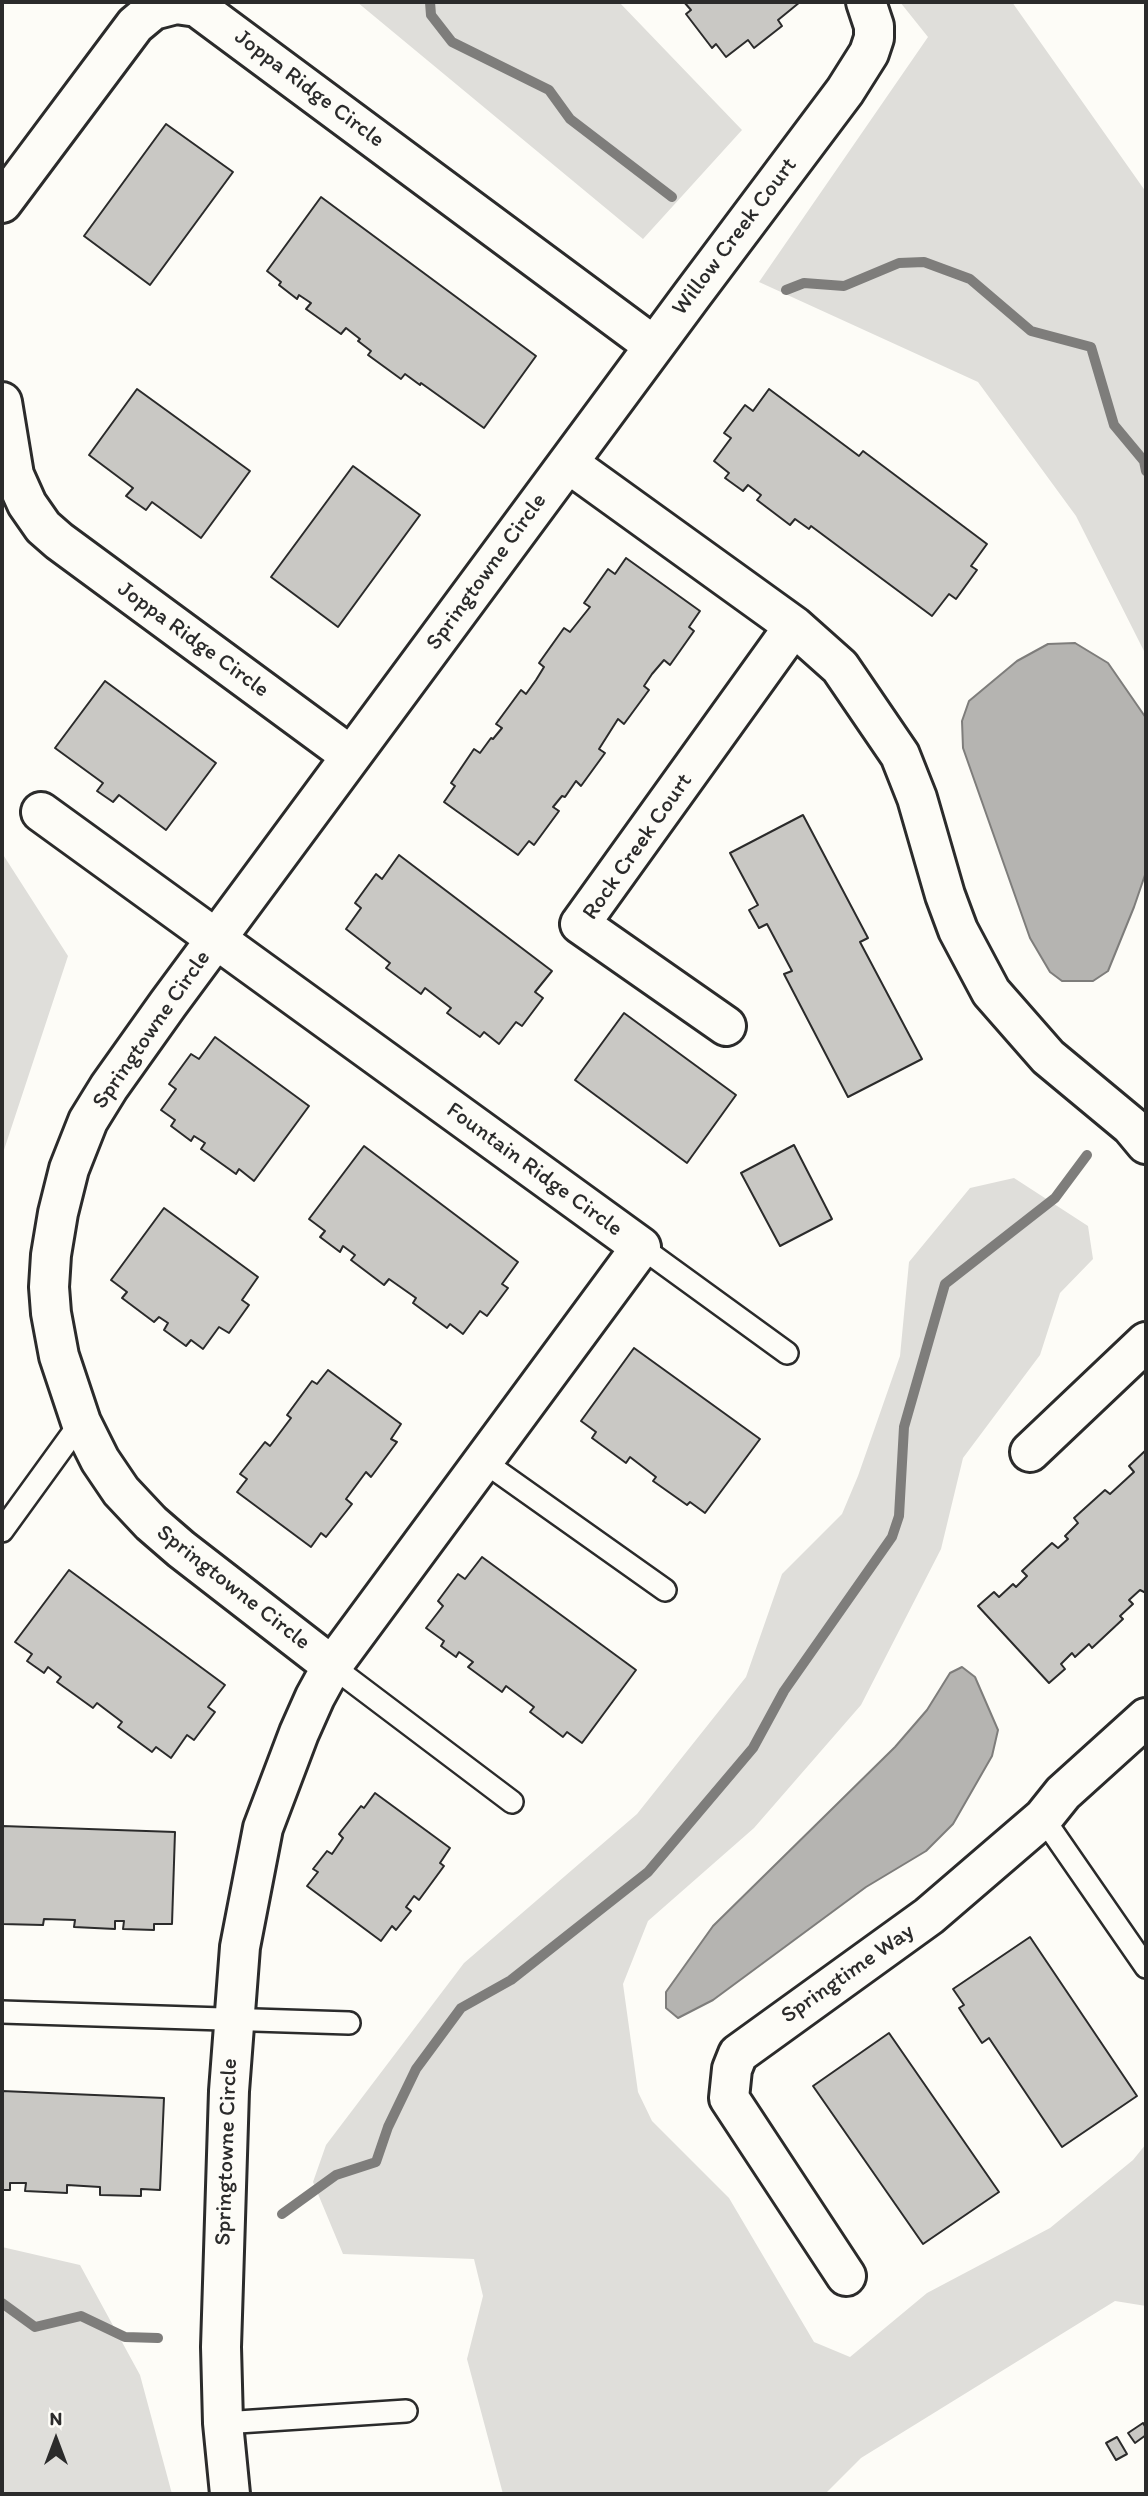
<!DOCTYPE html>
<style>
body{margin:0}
#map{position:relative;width:1148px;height:2496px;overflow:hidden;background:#fdfcf7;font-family:Itim,sans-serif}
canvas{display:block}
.frame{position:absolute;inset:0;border:4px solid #2b2b2b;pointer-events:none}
.north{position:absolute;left:21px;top:2405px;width:70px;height:70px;-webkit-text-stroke:5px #fdfcf7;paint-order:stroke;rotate:0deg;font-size:19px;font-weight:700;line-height:28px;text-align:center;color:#2b2b2b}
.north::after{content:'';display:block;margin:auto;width:24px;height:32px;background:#2b2b2b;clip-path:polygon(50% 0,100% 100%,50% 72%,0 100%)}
</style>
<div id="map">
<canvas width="1148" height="2496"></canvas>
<div class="frame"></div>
<div class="north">N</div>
</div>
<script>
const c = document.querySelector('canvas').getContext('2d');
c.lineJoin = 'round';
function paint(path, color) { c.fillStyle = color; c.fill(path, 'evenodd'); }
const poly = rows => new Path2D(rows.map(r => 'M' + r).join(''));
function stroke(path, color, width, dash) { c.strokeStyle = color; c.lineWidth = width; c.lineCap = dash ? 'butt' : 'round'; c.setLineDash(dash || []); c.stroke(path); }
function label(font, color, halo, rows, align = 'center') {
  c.font = font + ' Itim,sans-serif'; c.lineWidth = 7; c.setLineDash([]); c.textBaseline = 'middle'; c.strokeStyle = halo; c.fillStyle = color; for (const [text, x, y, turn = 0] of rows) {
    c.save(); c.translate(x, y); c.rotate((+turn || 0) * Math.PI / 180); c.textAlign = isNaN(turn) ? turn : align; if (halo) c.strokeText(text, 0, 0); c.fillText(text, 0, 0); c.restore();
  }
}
paint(poly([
 [357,2,619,2,742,130,643,239],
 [900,2,1012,2,1146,192,1146,655,1076,516,978,382,759,282,928,37],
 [2,853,68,956,2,1156],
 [1014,1178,1088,1226,1093,1259,1060,1293,1040,1355,963,1458,941,1549,861,1705,754,1828,648,1921,623,1984,638,2092,652,2121,729,2198,814,2342,850,2357,927,2293,1050,2228,1133,2160,1146,2144,1146,2306,1115,2301,861,2458,825,2494,503,2494,467,2359,483,2296,474,2259,343,2254,313,2182,326,2145,464,1963,637,1814,746,1677,782,1574,842,1514,858,1476,900,1356,909,1262,970,1188],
 [2,2247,80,2265,140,2375,172,2494,2,2494]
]), '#dfdeda');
const water = poly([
 [1075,643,1108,663,1146,718,1146,872,1134,907,1108,971,1093,981,1062,981,1050,972,1030,938,963,748,962,721,969,701,1017,661,1048,644,1075,643],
 [962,1667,975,1677,998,1730,992,1756,953,1824,926,1851,866,1887,713,2000,678,2018,666,2008,666,1992,713,1926,895,1747,927,1710,950,1673,962,1667]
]);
paint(water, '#b5b4b1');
stroke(water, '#7e7d7b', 2);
stroke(poly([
 [430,2,431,15,452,42,549,90,570,119,672,197],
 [786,290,804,283,844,286,899,263,924,262,970,279,1031,331,1091,347,1114,425,1144,461,1146,471],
 [282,2214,336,2175,376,2162,388,2127,416,2069,461,2008,511,1980,648,1872,753,1748,784,1691,892,1537,899,1516,904,1427,945,1284,1055,1198,1087,1155],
 [2,2303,35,2327,81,2316,125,2337,158,2338]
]), '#7e7d7b', 10);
const building = poly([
 [684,2,800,2,778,20,782,26,754,48,748,40,726,57,716,44,712,48,686,14,691,10,684,2],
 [166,124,233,172,150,285,84,236,166,124],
 [321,197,536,356,484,428,421,383,420,385,405,374,401,379,368,355,371,351,358,341,360,339,346,328,341,334,306,309,311,303,299,295,297,299,279,285,281,282,267,271,321,197],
 [137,389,250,471,201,538,152,502,146,510,126,496,133,488,89,455,137,389],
 [769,389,859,456,863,451,987,544,971,566,977,570,956,599,949,594,932,616,811,526,809,529,795,519,790,525,757,500,761,495,748,485,743,491,725,478,729,473,714,461,731,438,724,433,745,405,753,411,769,389],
 [353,466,420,515,338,627,271,577,353,466],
 [626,558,700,611,689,627,694,631,670,665,664,660,652,674,644,686,649,690,624,724,618,719,599,749,605,753,581,786,576,781,565,797,562,796,553,807,559,811,534,845,529,841,518,855,444,802,455,786,451,783,474,749,480,753,491,738,493,739,502,728,496,724,521,690,526,694,536,680,544,667,539,663,564,628,570,632,590,607,584,603,608,569,615,574,626,558],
 [105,681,216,763,166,830,119,795,113,802,97,791,103,783,55,748,105,681],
 [803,815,868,938,860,942,922,1059,848,1097,784,974,792,971,767,924,759,928,749,910,758,905,730,853,803,815],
 [399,855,552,971,535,992,543,998,522,1026,516,1022,499,1044,484,1032,480,1037,447,1013,451,1008,425,988,421,994,386,968,390,963,346,929,361,908,355,903,376,874,382,879,399,855],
 [624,1013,736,1095,687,1163,575,1080,624,1013],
 [215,1037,309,1106,254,1181,239,1169,236,1174,201,1149,205,1143,194,1136,191,1141,171,1126,175,1120,161,1110,176,1089,169,1084,191,1054,199,1059,215,1037],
 [794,1145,832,1219,780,1246,741,1173,794,1145],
 [364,1146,518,1262,502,1284,508,1288,487,1316,480,1311,463,1334,450,1324,447,1328,413,1303,416,1298,389,1279,384,1285,351,1260,355,1255,343,1246,340,1252,320,1237,325,1231,309,1219,364,1146],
 [164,1208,258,1277,242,1300,249,1305,229,1333,219,1327,203,1349,191,1340,186,1346,164,1330,168,1323,159,1317,154,1322,122,1298,127,1292,111,1280,164,1208],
 [634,1348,760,1439,705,1513,690,1502,687,1505,653,1481,656,1477,630,1457,626,1463,592,1438,596,1432,581,1421,634,1348],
 [328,1370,401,1424,391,1439,397,1442,371,1477,366,1472,346,1499,352,1504,326,1537,321,1533,311,1547,237,1492,247,1479,240,1474,265,1442,270,1446,291,1418,287,1415,312,1381,317,1384,328,1370],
 [1146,1450,1146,1593,1140,1590,1129,1600,1133,1604,1120,1616,1123,1619,1092,1648,1089,1644,1075,1657,1072,1653,1061,1664,1065,1669,1049,1683,978,1606,994,1592,999,1597,1013,1584,1016,1587,1027,1576,1022,1571,1052,1543,1058,1548,1068,1539,1065,1536,1078,1523,1074,1518,1105,1490,1110,1494,1134,1472,1129,1466,1146,1450],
 [482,1557,636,1670,582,1743,567,1732,563,1737,530,1712,534,1707,506,1686,502,1692,468,1667,473,1662,459,1652,456,1657,441,1646,444,1641,426,1628,443,1606,438,1601,458,1574,465,1579,482,1557],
 [69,1570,225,1685,208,1707,215,1712,194,1740,187,1735,171,1758,156,1747,152,1752,118,1727,122,1722,97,1703,93,1708,57,1682,61,1677,48,1667,44,1673,27,1661,32,1654,15,1642,69,1570],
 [375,1793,450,1848,440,1863,444,1866,419,1900,414,1896,406,1907,411,1911,396,1930,392,1926,381,1941,307,1886,318,1872,313,1869,327,1851,332,1854,343,1838,339,1834,361,1806,364,1808,375,1793],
 [2,1826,175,1832,172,1924,154,1924,154,1930,123,1929,124,1921,115,1921,115,1929,74,1927,75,1920,44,1919,43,1925,2,1924,2,1826],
 [1030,1937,1137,2096,1062,2147,989,2038,982,2043,959,2008,964,2005,953,1989,1030,1937],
 [889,2033,999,2192,923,2244,813,2086,889,2033],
 [2,2091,164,2098,160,2190,141,2189,141,2196,100,2195,100,2187,67,2185,67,2193,25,2191,26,2183,10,2183,10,2190,2,2190,2,2091],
 [1143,2423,1146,2428,1146,2435,1135,2443,1128,2433,1143,2423],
 [1117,2437,1127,2454,1116,2460,1106,2443,1117,2437]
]);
paint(building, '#c9c8c4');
stroke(building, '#2b2b2b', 2);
const service = poly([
 [641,1247,787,1353],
 [483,1461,665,1590],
 [2,1531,81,1422],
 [332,1666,512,1802],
 [1043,1818,1146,1967],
 [2,2012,349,2023],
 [223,2423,406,2411]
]);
const minor = poly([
 [2,203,135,25,153,10,176,4,197,7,654,346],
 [2,402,14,475,27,504,43,527,59,541,351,756],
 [568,463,794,626,840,667,900,755,917,798,945,895,958,930,991,992,1048,1057,1131,1126,1146,1144],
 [41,812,641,1247,332,1666,315,1697,299,1733,263,1828,240,1947,229,2091,221,2347,223,2423,230,2494],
 [726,1026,580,924,794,626],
 [1030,1452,1146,1342],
 [332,1666,181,1549,151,1523,121,1491,100,1460,81,1422,59,1356,51,1313,49,1287,51,1255,58,1213,69,1169,88,1121,109,1087,168,1004,692,295,845,91,869,53,874,38,874,26,866,2],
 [846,2276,729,2098,732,2069,738,2054,929,1916,1043,1818,1063,1793,1146,1718]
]);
stroke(service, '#2b2b2b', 26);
stroke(minor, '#2b2b2b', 44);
stroke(service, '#fdfcf7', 21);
stroke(minor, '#fdfcf7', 38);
label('23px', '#2b2b2b', '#fdfcf7', [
 ["Joppa Ridge Circle",309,89,37],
 ["Willow Creek Court",735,237,-53],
 ["Springtowne Circle",487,572,-54],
 ["Joppa Ridge Circle",193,640,36],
 ["Rock Creek Court",638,847,-55],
 ["Springtowne Circle",152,1030,-55],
 ["Fountain Ridge Circle",534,1170,36],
 ["Springtowne Circle",233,1588,38],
 ["Springtime Way",848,1974,-35],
 ["Springtowne Circle",227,2152,-88]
]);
</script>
